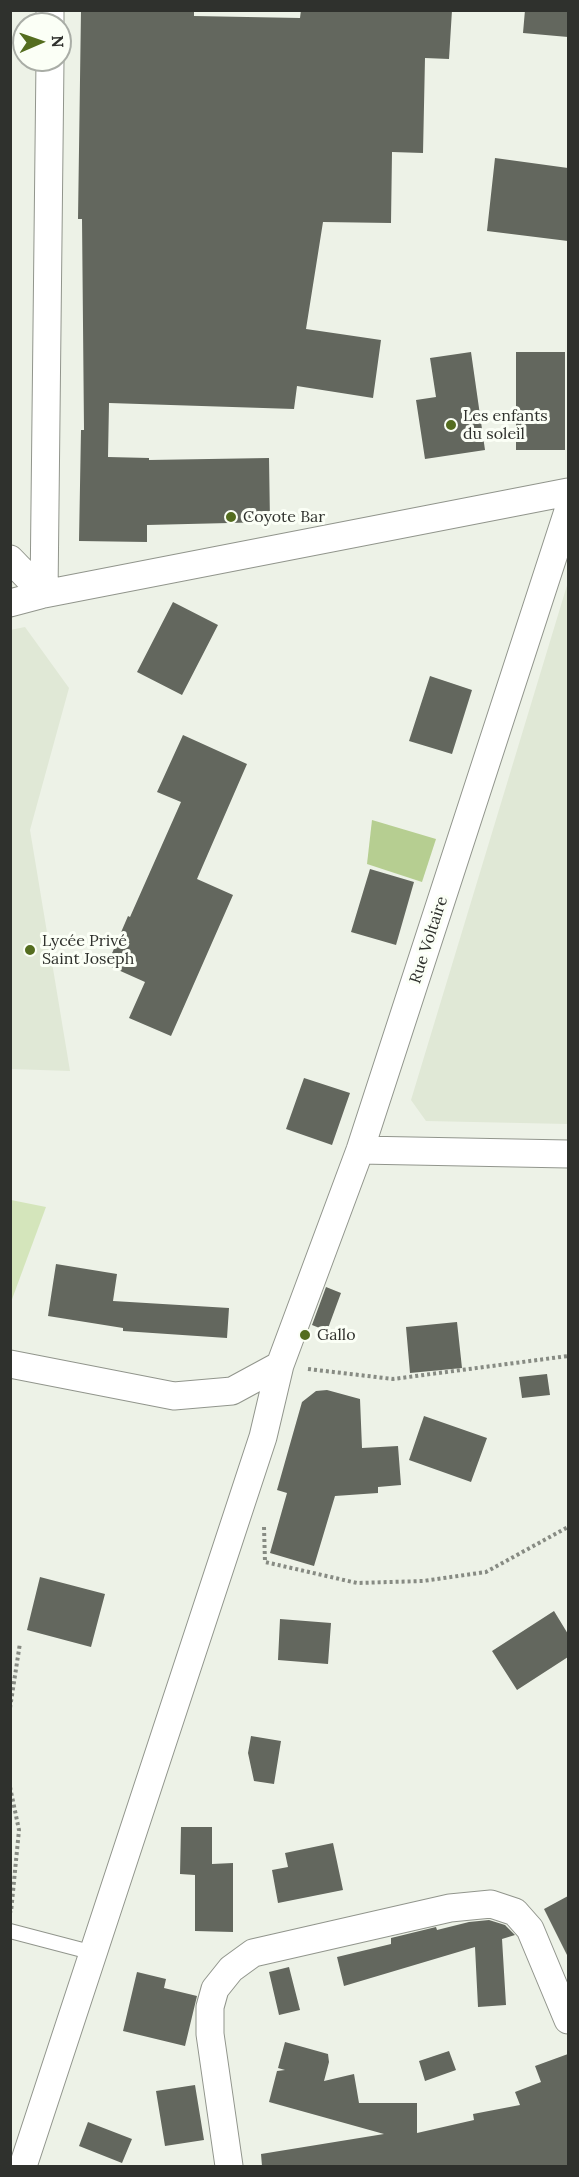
<!DOCTYPE html>
<meta charset="utf-8">
<style>
body{margin:0}
#map{position:relative;width:579px;height:2177px;overflow:hidden;background:#edf2e7;font-family:Lora,serif}
canvas{display:block}
.frame{position:absolute;inset:0;border:12px solid #2f312d;pointer-events:none}
.north{position:absolute;left:12px;top:12px;width:60px;height:60px;box-sizing:border-box;background:#fbfff6;border:2px solid #a9ada6;border-radius:50%;rotate:88deg;font-size:16px;font-weight:700;line-height:24px;text-align:center;color:#2f312d}
.north::after{content:'';display:block;margin:auto;width:21px;height:27px;background:#546d1f;clip-path:polygon(50% 0,100% 100%,50% 72%,0 100%)}
</style>
<div id="map">
<canvas width="579" height="2177"></canvas>
<div class="frame"></div>
<div class="north">N</div>
</div>
<script>
const c = document.querySelector('canvas').getContext('2d');
c.lineJoin = 'round';
function paint(path, color) { c.fillStyle = color; c.fill(path, 'evenodd'); }
const poly = rows => new Path2D(rows.map(r => 'M' + r).join(''));
function stroke(path, color, width, dash) { c.strokeStyle = color; c.lineWidth = width; c.lineCap = dash ? 'butt' : 'round'; c.setLineDash(dash || []); c.stroke(path); }
function label(font, color, halo, rows, align = 'center') {
  c.font = font + ' Lora,serif'; c.lineWidth = 6; c.setLineDash([]); c.textBaseline = 'middle'; c.strokeStyle = halo; c.fillStyle = color; for (const [text, x, y, turn = 0] of rows) {
    c.save(); c.translate(x, y); c.rotate((+turn || 0) * Math.PI / 180); c.textAlign = isNaN(turn) ? turn : align; if (halo) c.strokeText(text, 0, 0); c.fillText(text, 0, 0); c.restore();
  }
}
paint(poly([
 [568,582,568,1124,426,1121,411,1100],
 [25,627,69,688,30,830,70,1071,11,1069,10,630]
]), '#e0e8d6');
paint(poly([
 [11,1200,46,1207,11,1302,10,1200]
]), '#d4e5bb');
paint(poly([
 [372,820,436,839,422,882,367,864]
]), '#b6ce91');
paint(poly([
 [81,10,194,10,194,16,300,18,301,10,452,10,449,59,425,58,423,153,392,152,391,223,323,222,306,329,381,340,373,398,297,386,294,409,109,403,108,457,149,458,149,460,269,458,270,522,147,525,147,542,79,541,81,430,84,430,82,219,78,219],
 [525,10,568,10,568,37,523,33],
 [495,158,568,168,568,241,487,231],
 [471,352,485,450,425,459,416,400,436,397,430,358],
 [516,352,565,352,565,450,516,450],
 [173,602,218,625,182,695,137,672],
 [430,676,472,690,452,754,409,741],
 [183,735,247,764,197,879,233,895,171,1036,129,1018,145,982,107,965,128,916,130,917,181,802,157,792],
 [370,869,414,882,396,945,351,932],
 [304,1078,350,1093,332,1145,286,1129],
 [56,1264,117,1274,113,1301,229,1308,227,1338,123,1331,123,1328,48,1316],
 [326,1287,341,1293,327,1331,312,1325],
 [457,1322,462,1368,410,1373,406,1327],
 [547,1374,550,1395,522,1398,519,1377],
 [327,1390,360,1399,362,1448,398,1446,401,1485,378,1487,378,1493,335,1496,314,1566,270,1553,287,1493,277,1490,302,1402,316,1391],
 [424,1416,487,1438,471,1482,409,1460],
 [40,1577,105,1594,91,1647,27,1630],
 [554,1611,568,1634,568,1657,517,1690,492,1651],
 [280,1619,331,1623,328,1664,278,1660],
 [251,1736,281,1741,274,1784,254,1781,248,1753],
 [181,1827,212,1827,212,1864,233,1863,233,1932,195,1931,195,1875,180,1874],
 [333,1843,343,1890,278,1903,272,1870,288,1867,285,1853],
 [568,1896,568,1957,544,1909],
 [489,1920,505,1925,515,1935,502,1939,506,2005,478,2007,475,1947,344,1986,337,1957,391,1944,391,1938,436,1927,437,1930,469,1922],
 [289,1967,300,2010,279,2015,269,1972],
 [137,1972,166,1979,164,1988,197,1996,185,2046,123,2031],
 [285,2042,328,2054,329,2062,324,2081,354,2074,359,2103,417,2103,417,2133,474,2120,473,2114,520,2105,515,2092,541,2082,535,2066,568,2054,568,2166,262,2166,261,2154,384,2134,269,2102,277,2071,285,2070,278,2068],
 [449,2051,456,2070,425,2081,419,2061],
 [195,2085,204,2140,165,2146,156,2091],
 [88,2122,132,2139,122,2163,79,2146]
]), '#63675e');
const service = poly([
 [10,1931,94,1953]
]);
const minor = poly([
 [50,24,50,10],
 [10,559,44,594],
 [44,594,50,60],
 [10,603,44,594,568,492],
 [360,1150,568,1154],
 [10,1364,174,1396,232,1391,280,1365],
 [23,2166,263,1437,280,1365,360,1150,568,511],
 [229,2166,210,2034,210,2007,215,1989,231,1969,253,1953,450,1908,491,1904,515,1912,530,1929,568,2020]
]);
stroke(service, '#91958c', 16);
stroke(minor, '#91958c', 29);
stroke(poly([
 [308,1369,393,1379,568,1356],
 [264,1527,265,1562,357,1583,423,1581,486,1572,568,1527],
 [10,1708,20,1643],
 [10,1787,19,1830,11,1912]
]), '#878b83', 4, [3, 3]);
stroke(service, '#fff', 14);
stroke(minor, '#fff', 27);
for (const [x, y, r, color] of [
 [451,425,6,"#546d1f"],
 [231,517,6,"#546d1f"],
 [30,950,6,"#546d1f"],
 [305,1335,6,"#546d1f"]
]) { const dot = new Path2D(); dot.arc(x, y, r, 0, 2 * Math.PI); c.fillStyle = color; c.fill(dot); stroke(dot, '#fbfff6', 2); }
label('16px', '#2f312d', '#fbfff6', [
 ["Les enfants",463,416],
 ["du soleil",463,434],
 ["Coyote Bar",243,517],
 ["Lycée Privé",42,941],
 ["Saint Joseph",42,959],
 ["Gallo",317,1335]
], 'left');
label('16px', '#2f312d', '#fbfff6', [
 ["Rue Voltaire",429,940,-72]
]);
</script>
